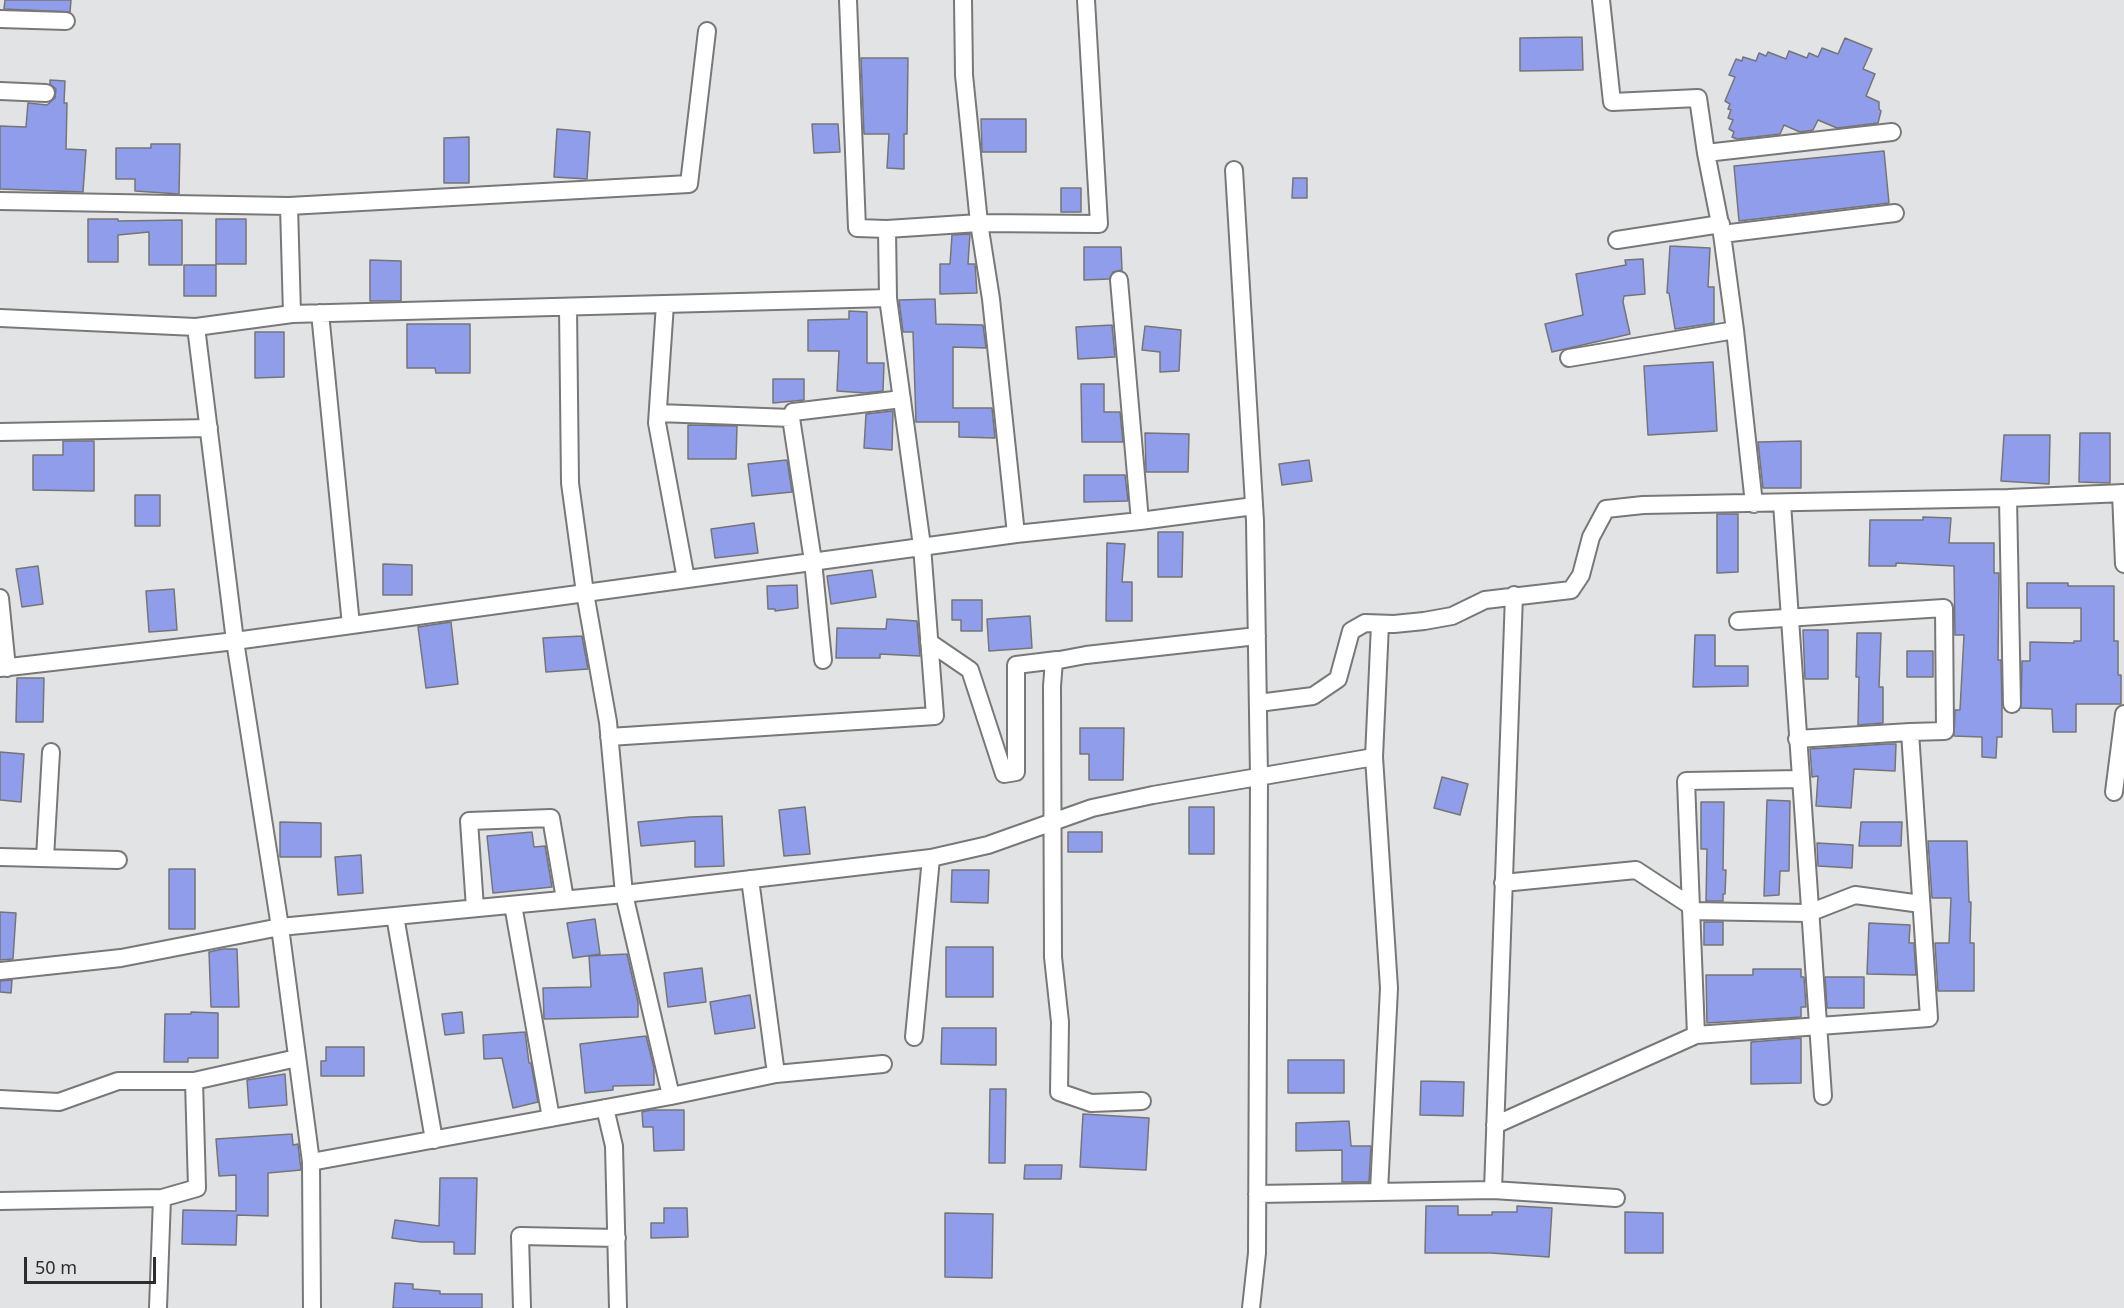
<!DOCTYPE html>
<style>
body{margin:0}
#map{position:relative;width:2124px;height:1308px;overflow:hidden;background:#e2e3e5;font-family:"Noto Sans",sans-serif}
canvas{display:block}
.scale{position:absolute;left:24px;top:1257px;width:132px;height:27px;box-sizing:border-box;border:3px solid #2d2d2e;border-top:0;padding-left:8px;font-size:18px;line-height:21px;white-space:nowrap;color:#2d2d2e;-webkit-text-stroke:4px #e2e3e5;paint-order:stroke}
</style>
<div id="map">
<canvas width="2124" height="1308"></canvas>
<div class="scale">50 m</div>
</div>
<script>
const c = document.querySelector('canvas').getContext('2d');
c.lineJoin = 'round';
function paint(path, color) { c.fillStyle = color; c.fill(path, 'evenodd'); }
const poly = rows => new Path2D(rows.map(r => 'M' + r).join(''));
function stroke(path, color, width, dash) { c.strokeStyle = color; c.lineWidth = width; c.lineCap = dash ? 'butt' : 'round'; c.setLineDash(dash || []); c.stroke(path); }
const building = poly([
 [5,0,71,0,70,12,4,9,5,0],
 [1582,37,1583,70,1520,71,1520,38,1582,37],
 [1845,38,1872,49,1863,69,1875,74,1866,96,1879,102,1879,109,1881,111,1878,123,1837,128,1818,120,1813,130,1800,132,1784,125,1780,134,1737,139,1732,137,1734,132,1729,129,1733,120,1728,118,1731,110,1728,109,1730,104,1725,101,1735,77,1729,75,1736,59,1742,61,1743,57,1756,61,1759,53,1766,56,1768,52,1786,59,1789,51,1807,58,1809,53,1818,57,1822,48,1838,54,1845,38],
 [861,58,908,58,907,134,904,134,904,169,887,168,889,134,864,134,861,58],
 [50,80,65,81,64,103,67,103,66,149,86,150,83,192,0,189,0,126,26,127,28,103,47,105,55,98,56,89,50,84,50,80],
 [981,119,1026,119,1026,152,982,152,981,119],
 [812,124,838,124,840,152,814,153,812,124],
 [557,129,590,132,587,179,554,177,557,129],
 [469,137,469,183,444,183,444,138,469,137],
 [151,144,180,144,179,194,135,191,135,179,116,179,116,148,151,148,151,144],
 [1884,151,1889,203,1739,221,1734,166,1884,151],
 [1293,178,1307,178,1307,198,1292,198,1293,178],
 [1061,188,1081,188,1081,212,1061,212,1061,188],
 [88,219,118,219,118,221,182,220,182,265,149,265,149,232,118,235,118,262,88,262,88,219],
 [216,219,246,219,246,264,216,264,216,219],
 [970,234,968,264,975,264,977,293,940,294,940,264,950,264,952,235,970,234],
 [1670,246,1710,248,1708,287,1714,287,1714,323,1675,329,1669,293,1667,293,1670,246],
 [1084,247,1121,247,1122,270,1113,272,1109,279,1084,280,1084,247],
 [1643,259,1645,294,1624,296,1623,302,1630,334,1552,352,1545,324,1583,315,1576,274,1626,265,1625,260,1643,259],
 [370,260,401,261,401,301,370,301,370,260],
 [184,265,216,265,216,296,184,296,184,265],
 [935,299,936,324,983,325,986,348,953,347,953,408,992,408,995,438,959,437,959,422,916,422,913,332,903,332,899,300,935,299],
 [849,311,867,312,867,363,884,363,883,391,865,393,837,391,839,351,808,351,808,320,849,319,849,311],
 [407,324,470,324,470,373,436,373,435,368,407,368,407,324],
 [1112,325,1115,357,1078,359,1076,327,1112,325],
 [1145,326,1181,330,1179,371,1160,372,1160,352,1142,350,1145,326],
 [255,332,284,332,284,377,255,378,255,332],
 [1713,362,1717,431,1648,435,1644,366,1713,362],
 [773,379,804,379,804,400,773,403,773,379],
 [1081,384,1104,384,1104,412,1120,412,1123,442,1082,442,1081,384],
 [893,411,892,450,864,448,866,414,893,411],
 [688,425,737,426,736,459,688,459,688,425],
 [1145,433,1189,434,1188,472,1146,472,1145,433],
 [2080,433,2110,433,2110,483,2079,482,2080,433],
 [2004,435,2050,435,2049,484,2001,481,2004,435],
 [63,441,94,441,94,491,33,490,33,455,63,455,63,441],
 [1801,441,1801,488,1763,488,1758,442,1801,441],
 [787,460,792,492,752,496,748,464,787,460],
 [1309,460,1312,481,1282,485,1279,464,1309,460],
 [1084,475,1125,475,1128,501,1084,502,1084,475],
 [135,495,160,495,160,526,135,526,135,495],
 [1717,514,1738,514,1738,572,1717,573,1717,514],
 [1923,517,1951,518,1949,543,1994,543,1994,573,1999,573,1998,660,2001,660,2002,708,2002,737,1997,737,1996,758,1982,757,1982,737,1954,736,1955,710,1960,710,1964,635,1955,635,1954,566,1896,563,1896,566,1869,566,1870,520,1923,520,1923,517],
 [754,523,758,553,715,558,711,529,754,523],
 [1158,532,1183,532,1182,577,1158,577,1158,532],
 [1107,543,1125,544,1122,582,1132,582,1132,621,1106,621,1107,543],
 [383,564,412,565,412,595,383,595,383,564],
 [38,566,43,604,22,607,16,569,38,566],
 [872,570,876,597,831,604,827,576,872,570],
 [2027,583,2068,583,2068,586,2114,586,2114,641,2118,641,2118,675,2121,675,2121,704,2076,704,2076,732,2053,732,2052,709,2021,708,2022,661,2030,661,2030,642,2074,643,2074,641,2081,641,2081,608,2027,608,2027,583],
 [797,585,798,608,775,611,775,609,768,609,767,586,797,585],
 [174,589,177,630,149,632,146,591,174,589],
 [952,600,982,600,982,631,961,631,961,620,952,620,952,600],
 [1030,616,1032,648,989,651,987,619,1030,616],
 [887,619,917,621,920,656,880,654,880,658,836,658,837,628,886,629,887,619],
 [451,622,458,684,426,688,418,627,451,622],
 [1803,630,1828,630,1828,679,1805,679,1803,630],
 [1857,633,1881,633,1879,687,1883,687,1883,723,1858,725,1859,677,1856,677,1857,633],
 [1695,635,1715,635,1715,666,1748,666,1748,686,1693,687,1695,635],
 [582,636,588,669,546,672,543,638,582,636],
 [1907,651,1933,651,1933,677,1907,677,1907,651],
 [17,678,44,678,43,722,16,722,17,678],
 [1080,728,1124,728,1123,780,1089,780,1089,754,1080,754,1080,728],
 [1887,744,1896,744,1895,771,1854,769,1851,808,1816,806,1818,776,1812,777,1810,749,1887,744],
 [0,752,24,754,21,802,0,800,0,752],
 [1442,777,1468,784,1460,815,1434,808,1442,777],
 [1767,800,1790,801,1789,871,1780,871,1779,895,1764,896,1767,800],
 [1701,802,1724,802,1723,870,1726,870,1725,894,1723,894,1723,901,1706,901,1707,849,1701,849,1701,802],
 [805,807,810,854,784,856,779,810,805,807],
 [1189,807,1214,807,1214,854,1189,854,1189,807],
 [722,816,724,866,695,867,695,841,641,846,638,822,690,817,722,816],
 [280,822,321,823,321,857,280,857,280,822],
 [1861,822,1902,822,1901,846,1859,846,1861,822],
 [532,832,534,847,545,846,552,887,493,893,487,836,532,832],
 [1068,832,1102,832,1102,852,1068,852,1068,832],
 [1928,841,1967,841,1969,902,1971,902,1970,943,1974,943,1974,991,1938,991,1935,943,1949,943,1951,898,1932,898,1928,841],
 [1817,843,1853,845,1852,868,1818,866,1817,843],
 [361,855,363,893,338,895,335,857,361,855],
 [169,869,195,869,195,929,169,929,169,869],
 [952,870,989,870,988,903,951,902,952,870],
 [0,912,16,913,13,959,0,960,0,912],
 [595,919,600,954,573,958,567,923,595,919],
 [1704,922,1723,922,1723,945,1704,945,1704,922],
 [1869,923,1910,925,1909,943,1914,943,1916,975,1867,974,1869,923],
 [946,947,993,947,993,997,946,997,946,947],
 [223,949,237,949,239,1007,211,1007,209,952,223,949],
 [627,954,638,1002,638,1017,544,1019,543,988,591,987,589,956,627,954],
 [702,968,706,1002,668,1007,664,973,702,968],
 [1753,969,1801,969,1801,977,1804,977,1806,1007,1801,1007,1801,1017,1707,1023,1706,975,1753,975,1753,969],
 [1825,977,1864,977,1864,1008,1827,1008,1825,977],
 [12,980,11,993,0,992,0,981,12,980],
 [750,995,755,1028,715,1034,710,1002,750,995],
 [191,1012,218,1013,218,1058,188,1058,188,1062,164,1062,165,1014,191,1014,191,1012],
 [462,1012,464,1033,445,1035,442,1014,462,1012],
 [942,1028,996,1028,996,1065,941,1064,942,1028],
 [525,1032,529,1063,531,1063,538,1102,513,1108,502,1058,484,1059,483,1035,525,1032],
 [646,1036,654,1068,654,1085,613,1086,613,1090,585,1093,580,1044,646,1036],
 [1801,1038,1801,1083,1751,1084,1751,1042,1801,1038],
 [326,1047,364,1047,364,1076,321,1076,321,1061,326,1061,326,1047],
 [1288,1060,1344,1060,1344,1093,1288,1093,1288,1060],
 [285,1074,287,1105,249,1108,247,1080,285,1074],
 [1421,1081,1464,1082,1463,1116,1420,1115,1421,1081],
 [990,1089,1006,1089,1005,1163,989,1163,990,1089],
 [651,1110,684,1110,684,1150,654,1151,653,1127,643,1127,642,1112,651,1110],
 [1083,1114,1149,1118,1146,1170,1080,1167,1083,1114],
 [1349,1121,1351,1146,1371,1146,1369,1182,1342,1182,1342,1150,1296,1151,1296,1123,1349,1121],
 [292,1134,293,1145,298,1144,301,1170,268,1173,268,1216,237,1215,236,1245,182,1244,183,1210,236,1211,236,1175,219,1176,216,1139,292,1134],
 [1025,1165,1062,1165,1061,1179,1024,1179,1025,1165],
 [440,1178,477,1178,475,1254,454,1254,454,1242,421,1242,392,1238,395,1220,439,1226,440,1178],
 [1426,1206,1458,1206,1458,1215,1492,1215,1492,1212,1517,1212,1517,1206,1552,1208,1549,1257,1491,1253,1425,1253,1426,1206],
 [664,1208,687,1208,688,1237,651,1238,651,1223,664,1223,664,1208],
 [1625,1212,1663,1213,1663,1253,1625,1253,1625,1212],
 [945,1213,993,1214,992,1278,945,1277,945,1213],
 [395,1283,413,1284,413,1289,440,1291,440,1294,482,1294,482,1308,393,1308,395,1283]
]);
paint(building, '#8f9deb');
stroke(building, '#757577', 1.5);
const minor = poly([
 [1601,0,1612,102,1698,98,1706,153,1722,234,1735,330,1754,504],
 [0,19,66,21],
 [0,91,46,93],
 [1706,153,1892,132],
 [1234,170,1255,521,1259,777,1257,1253,1251,1308],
 [0,201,289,206,292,314],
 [289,206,689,184,707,31],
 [887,229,979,223,964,75,963,0],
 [1722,234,1895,213],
 [1617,240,1721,224],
 [1119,280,1140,521],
 [665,304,657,423,686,579],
 [568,307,570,483,585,593,608,722,624,894,671,1096],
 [320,313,351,625],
 [0,318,196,327,292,314,888,298],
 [196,327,235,641,280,927,311,1162,312,1308],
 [1569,358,1735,330],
 [658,413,791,418,793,412,902,399],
 [791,418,813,561,823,660],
 [0,432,209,428],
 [2121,493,2124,564],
 [2008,498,2012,704],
 [1782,503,1823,1096],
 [1016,534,991,299,979,223,1099,224,1086,0],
 [0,598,7,668],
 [1738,621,1944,608,1945,731,1910,732,1929,1018,1696,1035,1686,781,1800,779],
 [929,642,970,670,1004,774,1016,772,1016,665,1057,660],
 [0,668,235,641,1016,534,1140,521,1254,506],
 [1258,703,1313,696,1338,679,1351,631,1365,623,1394,624,1424,621,1452,616,1485,600,1571,590,1581,575,1591,537,1606,509,1643,505,2008,498,2124,493],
 [609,737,935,716,922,546,888,298,887,229,857,228,848,0],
 [1797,739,1910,732],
 [2114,792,2124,714],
 [0,857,118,860],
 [45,858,51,752],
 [1503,883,1636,870,1691,906],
 [513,905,551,1118],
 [475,908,469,821,551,818,565,899],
 [1691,911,1809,913,1855,895,1921,904],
 [395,916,434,1140],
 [0,971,121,958,280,927,624,894,931,858,988,845,1092,808,1153,795,1374,757],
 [914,1037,931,858],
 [776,1074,883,1064],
 [0,1099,59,1102,118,1081,194,1081,297,1058],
 [1142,1101,1091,1103,1059,1092,1060,1022,1053,957,1052,686,1054,661,1086,655,1257,636],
 [605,1108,614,1146,618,1308],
 [1495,1125,1696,1035],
 [311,1162,671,1096,776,1074,750,879],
 [1493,1190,1514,595],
 [1379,1191,1389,988,1374,757,1380,624],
 [1257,1194,1493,1190,1616,1198],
 [0,1201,162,1198,197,1188,194,1081],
 [158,1308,162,1198],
 [522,1308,520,1236,617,1238]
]);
stroke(minor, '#78787a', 20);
stroke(minor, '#fff', 16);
</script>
